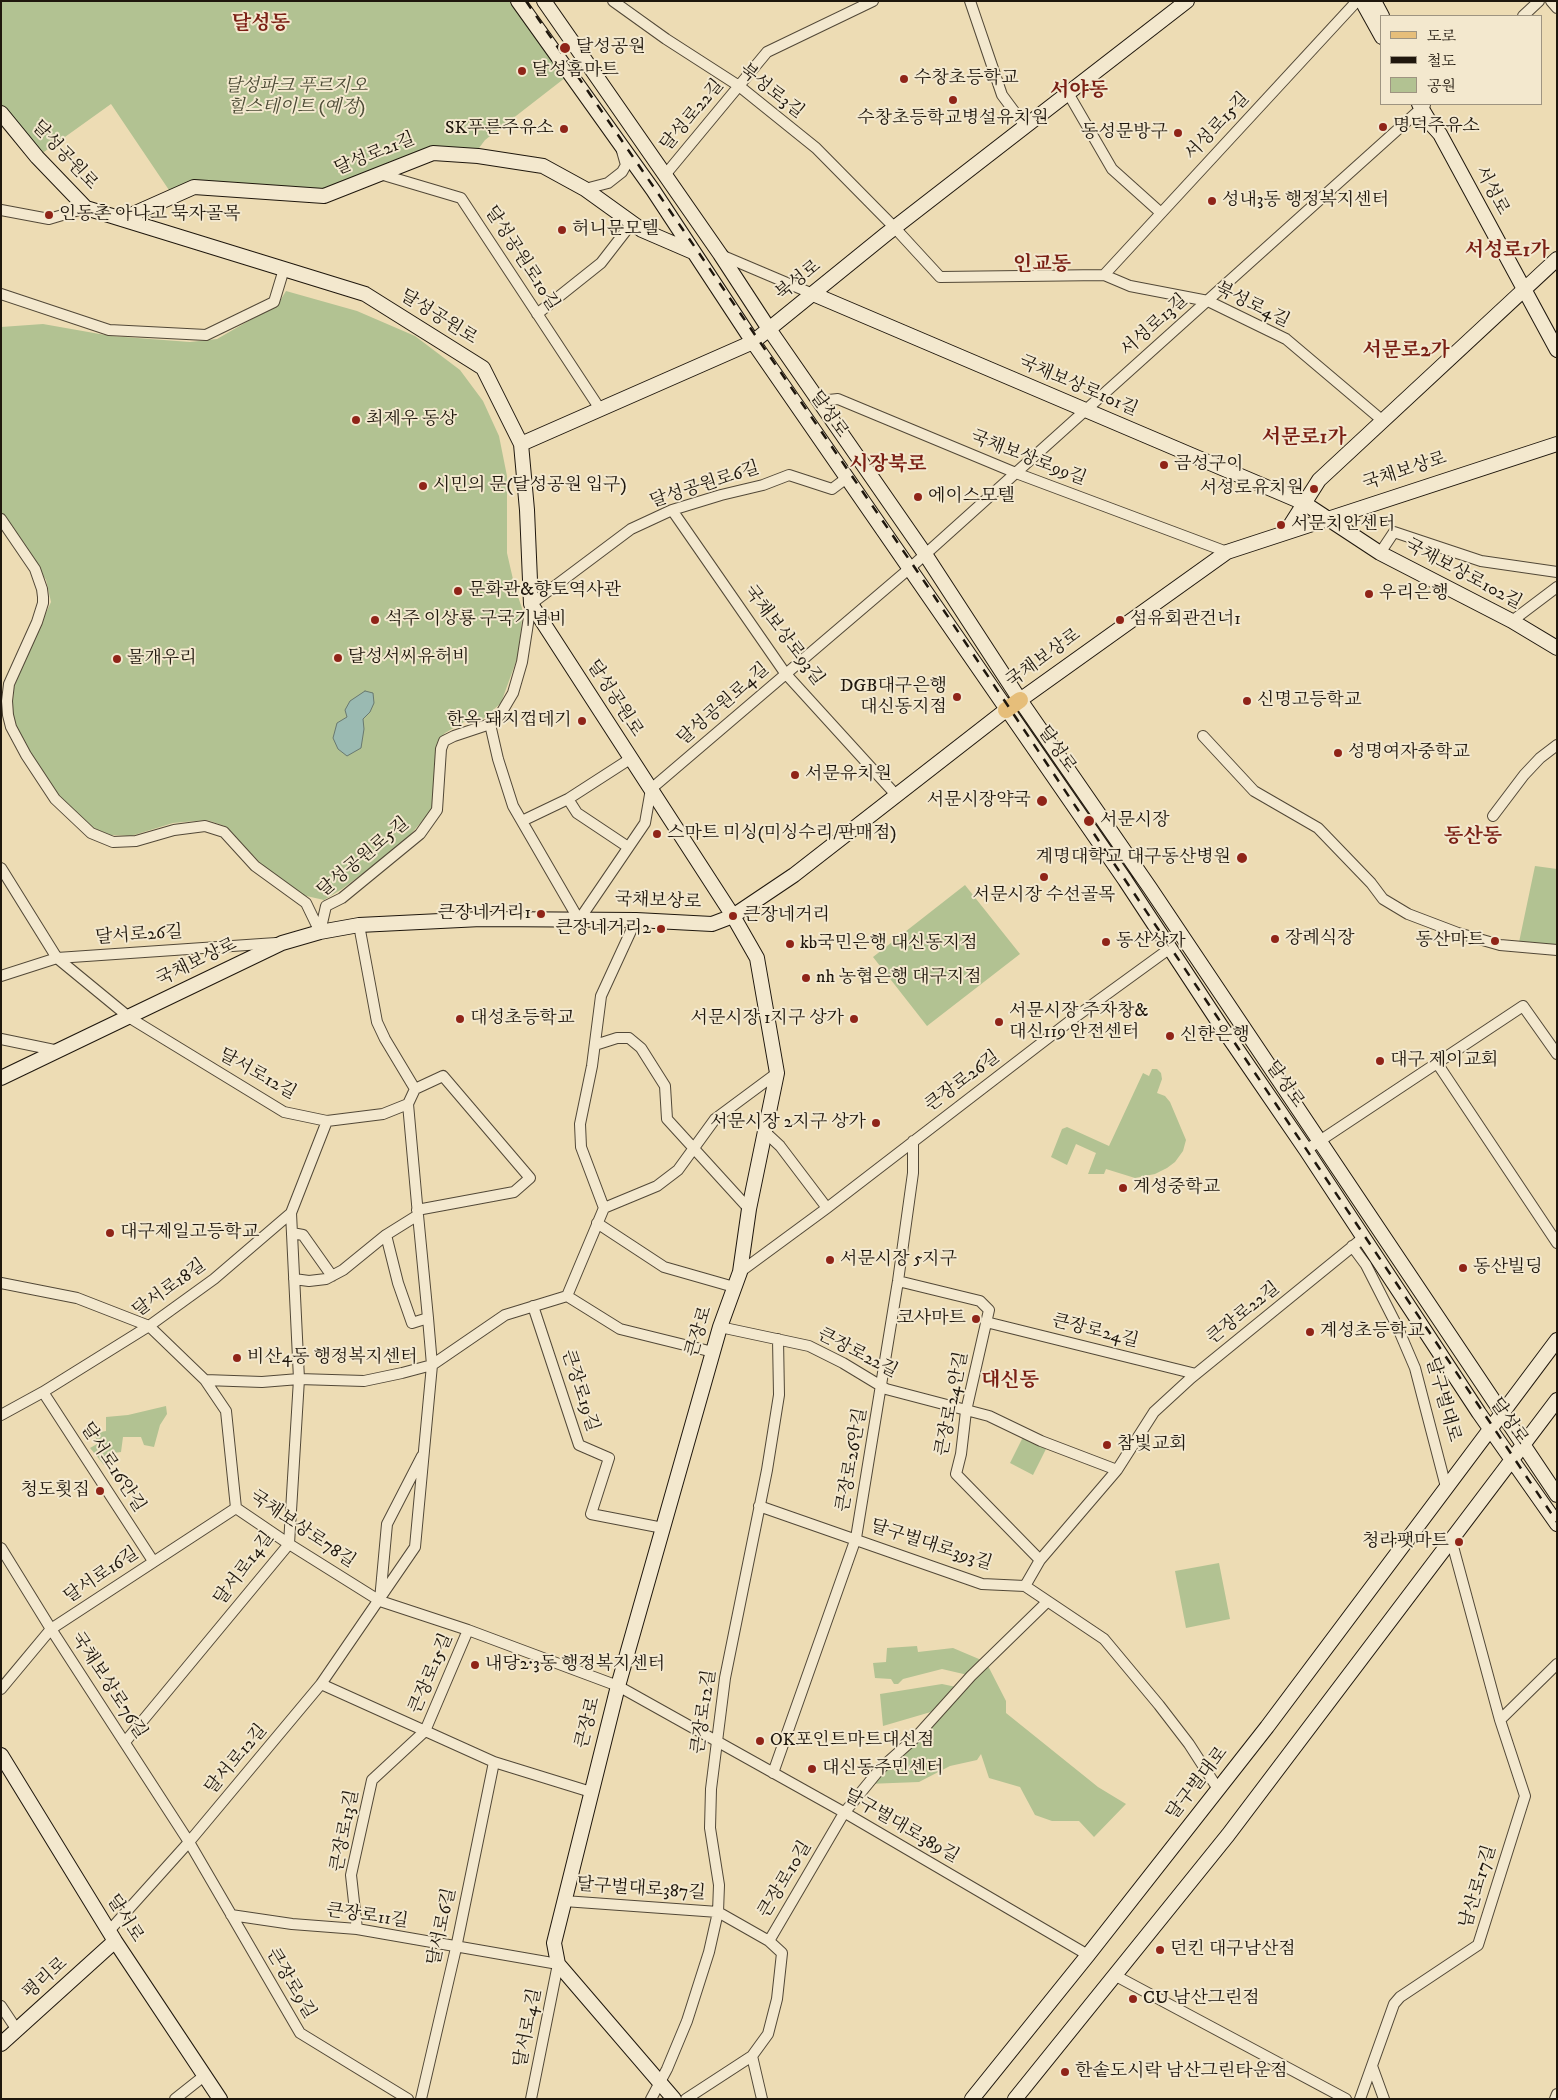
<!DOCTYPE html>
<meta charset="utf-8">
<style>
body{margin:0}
#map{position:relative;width:1558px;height:2100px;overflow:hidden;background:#eddcb4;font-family:"IM FELL DW Pica","Noto Serif KR",serif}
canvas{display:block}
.frame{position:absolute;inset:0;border:2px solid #1f170d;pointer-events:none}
.legend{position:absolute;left:1380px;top:15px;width:162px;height:90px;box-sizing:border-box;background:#f3e8ce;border:1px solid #9e9481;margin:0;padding:6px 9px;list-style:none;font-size:15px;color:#1f170d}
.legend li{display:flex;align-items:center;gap:10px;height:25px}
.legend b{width:25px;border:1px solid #9e9481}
</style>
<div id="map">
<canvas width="1558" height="2100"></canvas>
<div class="frame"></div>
<ul class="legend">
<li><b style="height:6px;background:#e6be7a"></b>도로</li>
<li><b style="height:6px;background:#1f170d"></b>철도</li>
<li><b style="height:14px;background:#b2c292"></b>공원</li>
</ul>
</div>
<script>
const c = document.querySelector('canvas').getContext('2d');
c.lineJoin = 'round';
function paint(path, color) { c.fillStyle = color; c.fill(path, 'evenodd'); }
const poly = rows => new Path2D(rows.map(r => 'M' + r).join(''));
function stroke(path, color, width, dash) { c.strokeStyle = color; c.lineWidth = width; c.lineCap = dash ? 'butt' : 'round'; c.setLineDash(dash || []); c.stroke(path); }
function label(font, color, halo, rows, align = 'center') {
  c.font = font + ' "IM FELL DW Pica","Noto Serif KR",serif'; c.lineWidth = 4; c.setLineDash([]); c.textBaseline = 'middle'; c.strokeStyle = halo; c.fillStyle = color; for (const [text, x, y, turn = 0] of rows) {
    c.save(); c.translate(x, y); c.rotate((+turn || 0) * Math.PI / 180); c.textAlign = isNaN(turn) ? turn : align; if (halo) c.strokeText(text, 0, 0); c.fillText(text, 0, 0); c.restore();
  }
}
paint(poly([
 [1,1,518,1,570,74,485,140,476,152,433,153,329,194,194,187,173,196,111,104,37,157,1,113],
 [286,291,357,311,415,336,460,370,483,401,499,436,507,476,507,553,515,588,523,611,518,656,501,703,483,719,464,722,445,733,437,743,432,810,401,845,342,889,324,900,302,895,271,874,225,826,207,820,173,823,131,836,110,835,87,825,65,803,35,764,21,738,12,713,14,688,23,661,51,602,46,580,1,513,1,327,43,324,111,336,190,342,217,339,278,304],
 [1535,866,1557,869,1557,950,1518,947],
 [965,885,1020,954,927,1026,873,957],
 [1152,1069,1157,1069,1161,1073,1162,1079,1157,1093,1165,1096,1170,1102,1186,1140,1183,1151,1175,1162,1167,1168,1155,1174,1135,1178,1106,1169,1104,1174,1088,1174,1096,1153,1076,1144,1067,1165,1051,1157,1062,1129,1067,1127,1109,1146,1143,1073,1149,1076],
 [166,1406,167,1414,160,1425,154,1447,144,1445,141,1437,123,1437,121,1452,107,1454,108,1463,104,1465,90,1448,97,1444,95,1433,106,1431,106,1417,128,1415],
 [1023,1437,1046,1449,1033,1475,1010,1463],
 [1219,1563,1230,1619,1186,1628,1175,1571],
 [917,1646,918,1652,953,1648,986,1662,1006,1701,1006,1713,1098,1787,1126,1804,1094,1837,1079,1821,1052,1821,1035,1815,1020,1787,989,1778,981,1754,977,1760,950,1766,919,1782,867,1784,941,1709,883,1726,880,1694,942,1684,961,1688,972,1676,942,1669,903,1679,898,1684,894,1684,891,1679,875,1678,873,1663,886,1662,887,1648]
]), '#b2c292');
const water = poly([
 [365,691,373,693,374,703,370,712,363,719,364,729,361,748,347,756,338,749,333,738,337,723,347,717,345,710,350,701,365,691]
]);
paint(water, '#9abab2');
stroke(water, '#697970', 1);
const street = poly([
 [613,1,666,39,739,86,816,148,894,227,940,277,1104,275,1130,286,1208,301,1286,339,1383,421],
 [970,1,1002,95,1025,126],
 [1551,1,1557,8],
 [1523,16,1539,1],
 [1068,93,1112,169,1161,213],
 [380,174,461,198,600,409],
 [665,175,767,52,873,1],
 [585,189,608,183,622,172,626,165,622,151],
 [1,210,49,219,86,208],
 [721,255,813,294],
 [1104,275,1357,1],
 [1,294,109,330,206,335,274,302,284,269],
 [537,314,601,263,632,223],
 [819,401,838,399,1016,473,1227,552],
 [672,510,785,673,897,796],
 [1,519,35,569,42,589,43,597,43,603,37,622,9,684,7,701,8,715,11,727,26,755,55,799,91,833,113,842,136,841,174,830,205,826,224,832,255,866,306,903,320,932],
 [1380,553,1394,532,1481,561,1557,572],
 [1512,621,1557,587],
 [490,724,498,759,513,806,579,920,645,823,651,789,910,568,1425,105],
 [1203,736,1254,791,1318,828,1371,883,1383,899,1408,914,1458,933,1500,945,1557,950],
 [568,799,577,813,628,847],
 [1493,816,1524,775,1540,758,1557,745],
 [522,821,568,799,630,759],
 [1,868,57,958,130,1018,284,1112,327,1121,383,1114,408,1104],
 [359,925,377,1022,385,1039,415,1089],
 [320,932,326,906,342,898,420,834,437,810,441,749,444,741,454,736,490,724,500,715,513,693,522,662,531,604,631,529,672,510,721,495,763,485,789,475,832,489,848,477],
 [1,976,57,958,276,943],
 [1,1039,59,1051],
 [595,1045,617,1038,629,1038,641,1048,665,1086,667,1119,749,1209],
 [1437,1063,1557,1243],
 [765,1132,780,1146,827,1208],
 [1306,1150,1523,1006,1557,1054],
 [604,1208,657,1186,678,1170,715,1119,777,1073],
 [418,1215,386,1235,398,1283,412,1323,428,1318],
 [597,1223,664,1267,734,1287],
 [292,1233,303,1235,332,1276],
 [1352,1246,1366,1265,1397,1326,1415,1368,1446,1487],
 [740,1272,827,1208,1074,1018,1169,949],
 [294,1279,309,1281,326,1279,343,1270,386,1235],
 [898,1281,980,1301,989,1310,966,1411,961,1454,956,1474,1040,1560],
 [1,1283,77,1298,149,1326,205,1380,226,1411,236,1508,289,1544,380,1601,468,1630,618,1686,847,1814,1088,1955],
 [567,1296,620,1329,713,1352],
 [533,1306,579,1445,609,1458,591,1514,663,1528],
 [986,1322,1196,1374],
 [720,1327,809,1346,843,1363,886,1389,989,1416,1041,1441,1117,1470],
 [205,1380,262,1382,299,1379,364,1381,402,1373,432,1365,505,1315,567,1296,604,1208,581,1147,580,1124,592,1066,601,996,636,920],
 [43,1392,153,1561],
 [1,1415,43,1392,149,1326,214,1279,291,1213,327,1121],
 [759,1506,982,1584,1025,1586,1104,1639,1159,1705,1189,1744,1218,1789],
 [1,1548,51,1629,189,1842,300,2033,408,2099],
 [1025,1586,1040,1560,1117,1470,1154,1412,1191,1378,1363,1238],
 [380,1600,387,1524,422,1456],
 [321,1684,494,1762,591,1792],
 [1,1689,51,1629,236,1508],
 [1500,1720,1557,1664],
 [125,1742,289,1544,299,1379,291,1213],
 [773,1773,856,1538,898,1281,913,1173,913,1141],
 [564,1901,718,1912,769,1941,782,1953,777,1999,768,2034,752,2056,686,2099],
 [231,1915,292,1924,357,1929,558,1964,531,2099],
 [357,1929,351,1875,372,1780,425,1731,468,1630],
 [109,1931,189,1842,321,1684,415,1547,432,1365,428,1318,418,1215,408,1104,415,1089,443,1076,530,1178,514,1192,417,1210],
 [769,1941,844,1813,880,1769,917,1736,971,1676,1047,1602],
 [1116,1976,1346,2099],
 [1,2006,17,2030],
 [752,2056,762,2099],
 [1372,2066,1384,2099],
 [175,2099,204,2076],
 [421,2099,456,1948,494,1762],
 [651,2099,667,2069,687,2021,709,1952,718,1912,719,1885,710,1828,711,1789,725,1678,767,1470,779,1395,778,1339],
 [1360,2099,1394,2004,1400,1997,1478,1945,1525,1796,1500,1720,1451,1539],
 [1555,2099,1557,2094]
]);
const secondary = poly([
 [518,1,653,190,753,342,1125,880,1221,1026,1306,1150,1479,1413,1557,1524],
 [544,1,720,254,769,329,925,554,1020,700,1150,888,1557,1495],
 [1362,1,1382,37],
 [1374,1,1382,16],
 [1419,104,1431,124,1440,134,1557,350],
 [1,113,37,157,86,208,365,294,483,368,521,444,527,510,531,604,733,916,757,958,777,1073,749,1209,740,1272,720,1327,618,1686,554,1943,558,1964,674,2099],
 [122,219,194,187,324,196,433,153,478,156,543,166,585,189,642,230,693,252],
 [813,294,1304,503,1380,553,1512,621,1557,648],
 [521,444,753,342,885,235,1187,1],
 [1286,532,1319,480,1557,259],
 [1020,700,1227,552,1557,444],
 [1,1078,282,943,320,932,359,925,481,919,636,920,712,924,733,916,794,875,1006,710],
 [1,1755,115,1941,220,2099],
 [1,2044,115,1941],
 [972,2099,1088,1955,1267,1727,1557,1340],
 [1015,2099,1228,1835,1557,1400]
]);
const primary = poly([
 [1006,710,1020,700]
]);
stroke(street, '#524837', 12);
stroke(secondary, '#1f170d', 16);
stroke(primary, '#1f170d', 19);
stroke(street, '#f3e8ce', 10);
stroke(secondary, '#f3e8ce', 14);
stroke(primary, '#e6be7a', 16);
stroke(poly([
 [526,1,926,584,1557,1522]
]), '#1f170d', 2.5, [9, 9]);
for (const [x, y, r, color] of [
 [565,48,6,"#8f2418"],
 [522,71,5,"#8f2418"],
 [904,79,5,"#8f2418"],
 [953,100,5,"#8f2418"],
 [1383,127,5,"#8f2418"],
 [564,129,5,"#8f2418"],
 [1178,133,5,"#8f2418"],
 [1212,201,5,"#8f2418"],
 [49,215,5,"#8f2418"],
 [562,230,5,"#8f2418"],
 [356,420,5,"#8f2418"],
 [1164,465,5,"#8f2418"],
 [423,486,5,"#8f2418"],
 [1314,489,5,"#8f2418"],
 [918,497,5,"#8f2418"],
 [1281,525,5,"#8f2418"],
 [458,591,5,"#8f2418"],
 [1369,594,5,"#8f2418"],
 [375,620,5,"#8f2418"],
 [1120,620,5,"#8f2418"],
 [338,658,5,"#8f2418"],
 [117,659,5,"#8f2418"],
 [957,697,5,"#8f2418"],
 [1247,701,5,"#8f2418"],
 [582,721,5,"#8f2418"],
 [1338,753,5,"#8f2418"],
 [795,775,5,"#8f2418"],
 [1042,801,6,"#8f2418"],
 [1089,821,6,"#8f2418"],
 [657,834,5,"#8f2418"],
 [1242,858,6,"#8f2418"],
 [1044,877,5,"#8f2418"],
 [541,914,5,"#8f2418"],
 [733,916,5,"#8f2418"],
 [661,929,5,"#8f2418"],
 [1275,939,5,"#8f2418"],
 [1495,941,5,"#8f2418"],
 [1106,942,5,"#8f2418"],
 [790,944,5,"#8f2418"],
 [806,978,5,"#8f2418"],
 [460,1019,5,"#8f2418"],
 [854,1019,5,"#8f2418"],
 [999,1022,5,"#8f2418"],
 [1170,1036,5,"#8f2418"],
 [1380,1061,5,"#8f2418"],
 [876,1123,5,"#8f2418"],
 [1123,1188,5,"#8f2418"],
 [110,1233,5,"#8f2418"],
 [830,1260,5,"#8f2418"],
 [1463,1268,5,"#8f2418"],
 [976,1319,5,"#8f2418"],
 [1310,1332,5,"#8f2418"],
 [237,1358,5,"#8f2418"],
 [1107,1445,5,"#8f2418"],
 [100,1491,5,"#8f2418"],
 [1459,1542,5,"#8f2418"],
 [475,1665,5,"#8f2418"],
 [760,1741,5,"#8f2418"],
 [812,1769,5,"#8f2418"],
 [1160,1950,5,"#8f2418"],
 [1133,1999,5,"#8f2418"],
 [1065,2072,5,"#8f2418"]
]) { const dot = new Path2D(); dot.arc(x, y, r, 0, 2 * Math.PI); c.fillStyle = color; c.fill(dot); stroke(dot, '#f3e8ce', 2); }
label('18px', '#1f170d', '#f3e8ce', [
 ["달성공원",576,48],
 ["달성홈마트",532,71],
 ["수창초등학교",914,79],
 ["수창초등학교병설유치원",953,119,"center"],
 ["명덕주유소",1393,127],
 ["SK푸른주유소",554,129,"right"],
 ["동성문방구",1168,133,"right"],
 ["성내3동 행정복지센터",1222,201],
 ["인동촌 아나고 묵자골목",59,215],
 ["허니문모텔",572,230],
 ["최제우 동상",366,420],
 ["금성구이",1174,465],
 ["시민의 문(달성공원 입구)",433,486],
 ["서성로유치원",1304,489,"right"],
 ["에이스모텔",928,497],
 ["서문치안센터",1291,525],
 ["문화관&향토역사관",468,591],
 ["우리은행",1379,594],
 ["석주 이상룡 구국기념비",385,620],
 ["섬유회관건너1",1130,620],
 ["달성서씨유허비",348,658],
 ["물개우리",127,659],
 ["DGB대구은행",947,687,"right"],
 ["대신동지점",947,708,"right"],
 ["신명고등학교",1257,701],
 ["한옥 돼지껍데기",572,721,"right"],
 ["성명여자중학교",1348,753],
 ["서문유치원",805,775],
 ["서문시장약국",1031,801,"right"],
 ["서문시장",1100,821],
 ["스마트 미싱(미싱수리/판매점)",667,834],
 ["계명대학교 대구동산병원",1231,858,"right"],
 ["서문시장 수선골목",1044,896,"center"],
 ["큰장네거리1",531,914,"right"],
 ["큰장네거리",743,916],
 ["큰장네거리2",651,929,"right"],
 ["장례식장",1285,939],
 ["동산마트",1485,941,"right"],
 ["동산상가",1116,942],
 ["kb국민은행 대신동지점",800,944],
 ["nh 농협은행 대구지점",816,978],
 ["서문시장 주자창&",1009,1012],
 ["대신119 안전센터",1009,1033],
 ["대성초등학교",470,1019],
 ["서문시장 1지구 상가",844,1019,"right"],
 ["신한은행",1180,1036],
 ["대구 제이교회",1390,1061],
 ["서문시장 2지구 상가",866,1123,"right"],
 ["계성중학교",1133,1188],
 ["대구제일고등학교",120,1233],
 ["서문시장 5지구",840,1260],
 ["동산빌딩",1473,1268],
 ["코사마트",966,1319,"right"],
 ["계성초등학교",1320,1332],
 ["비산4동 행정복지센터",247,1358],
 ["참빛교회",1117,1445],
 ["청도횟집",90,1491,"right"],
 ["청라팻마트",1449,1542,"right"],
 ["내당2·3동 행정복지센터",485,1665],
 ["OK포인트마트대신점",770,1741],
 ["대신동주민센터",822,1769],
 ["던킨 대구남산점",1170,1950],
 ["CU 남산그린점",1143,1999],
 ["한솥도시락 남산그린타운점",1075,2072]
], 'left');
label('italic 18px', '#4b4a35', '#f3e8ce', [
 ["달성파크 푸르지오",296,87],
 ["힐스테이트 (예정)",296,108]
]);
label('18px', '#1f170d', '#f3e8ce', [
 ["북성로3길",771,92,38],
 ["달성로22길",693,116,-50],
 ["서성로15길",1218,127,-47],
 ["달성로21길",375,155,-22],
 ["달성공원로",64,156,47],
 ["서성로",1491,191,62],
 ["달성공원로10길",521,259,57],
 ["북성로",799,281,-39],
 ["북성로4길",1252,306,26],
 ["달성공원로",438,318,32],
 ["서성로13길",1155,326,-42],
 ["국채보상로101길",1078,387,23],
 ["달성로",828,415,55],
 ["국채보상로99길",1028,459,21],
 ["국채보상로",1405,472,-18],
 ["달성공원로6길",705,486,-18],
 ["국채보상로102길",1463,575,28],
 ["국채보상로93길",783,636,53],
 ["국채보상로",1044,659,-36],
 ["달성공원로",614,699,57],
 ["달성공원로4길",724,705,-41],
 ["달성로",1056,750,55],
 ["달성공원로5길",364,858,-40],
 ["국채보상로",658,902,2],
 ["달서로26길",139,936,-4],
 ["국채보상로",197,963,-26],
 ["달서로12길",257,1075,29],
 ["큰장로26길",963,1082,-37],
 ["달성로",1284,1085,55],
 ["달서로18길",170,1289,-36],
 ["큰장로22길",1244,1314,-39],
 ["큰장로",700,1332,-73],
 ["큰장로24길",1095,1332,14],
 ["큰장로22길",857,1354,27],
 ["큰장로19길",579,1391,72],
 ["달구벌대로",1442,1400,74],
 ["큰장로24안길",953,1404,-79],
 ["달성로",1508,1422,55],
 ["큰장로26안길",853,1460,-80],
 ["달서로16안길",112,1468,57],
 ["국채보상로78길",302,1530,34],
 ["달구벌대로393길",931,1546,18],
 ["달서로14길",245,1569,-53],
 ["달서로16길",102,1576,-34],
 ["큰장로15길",432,1674,-67],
 ["국채보상로76길",108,1686,57],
 ["큰장로12길",705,1712,-82],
 ["큰장로",589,1723,-76],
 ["달서로12길",237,1760,-50],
 ["달구벌대로",1198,1784,-52],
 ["달구벌대로389길",901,1827,30],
 ["큰장로13길",346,1831,-79],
 ["큰장로10길",786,1880,-59],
 ["남산로17길",1479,1887,-73],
 ["달구벌대로387길",641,1890,4],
 ["큰장로11길",367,1917,8],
 ["달서로",124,1919,58],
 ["달서로6길",443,1927,-78],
 ["평리로",46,1979,-42],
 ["큰장로9길",290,1984,59],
 ["달서로4길",529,2028,-79]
]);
label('bold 20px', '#7a1f14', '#f3e8ce', [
 ["달성동",261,25],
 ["서야동",1079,92],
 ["서성로1가",1507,252],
 ["인교동",1042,266],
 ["서문로2가",1406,352],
 ["서문로1가",1304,439],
 ["시장북로",888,466],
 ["동산동",1473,838],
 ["대신동",1010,1382]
]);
</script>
